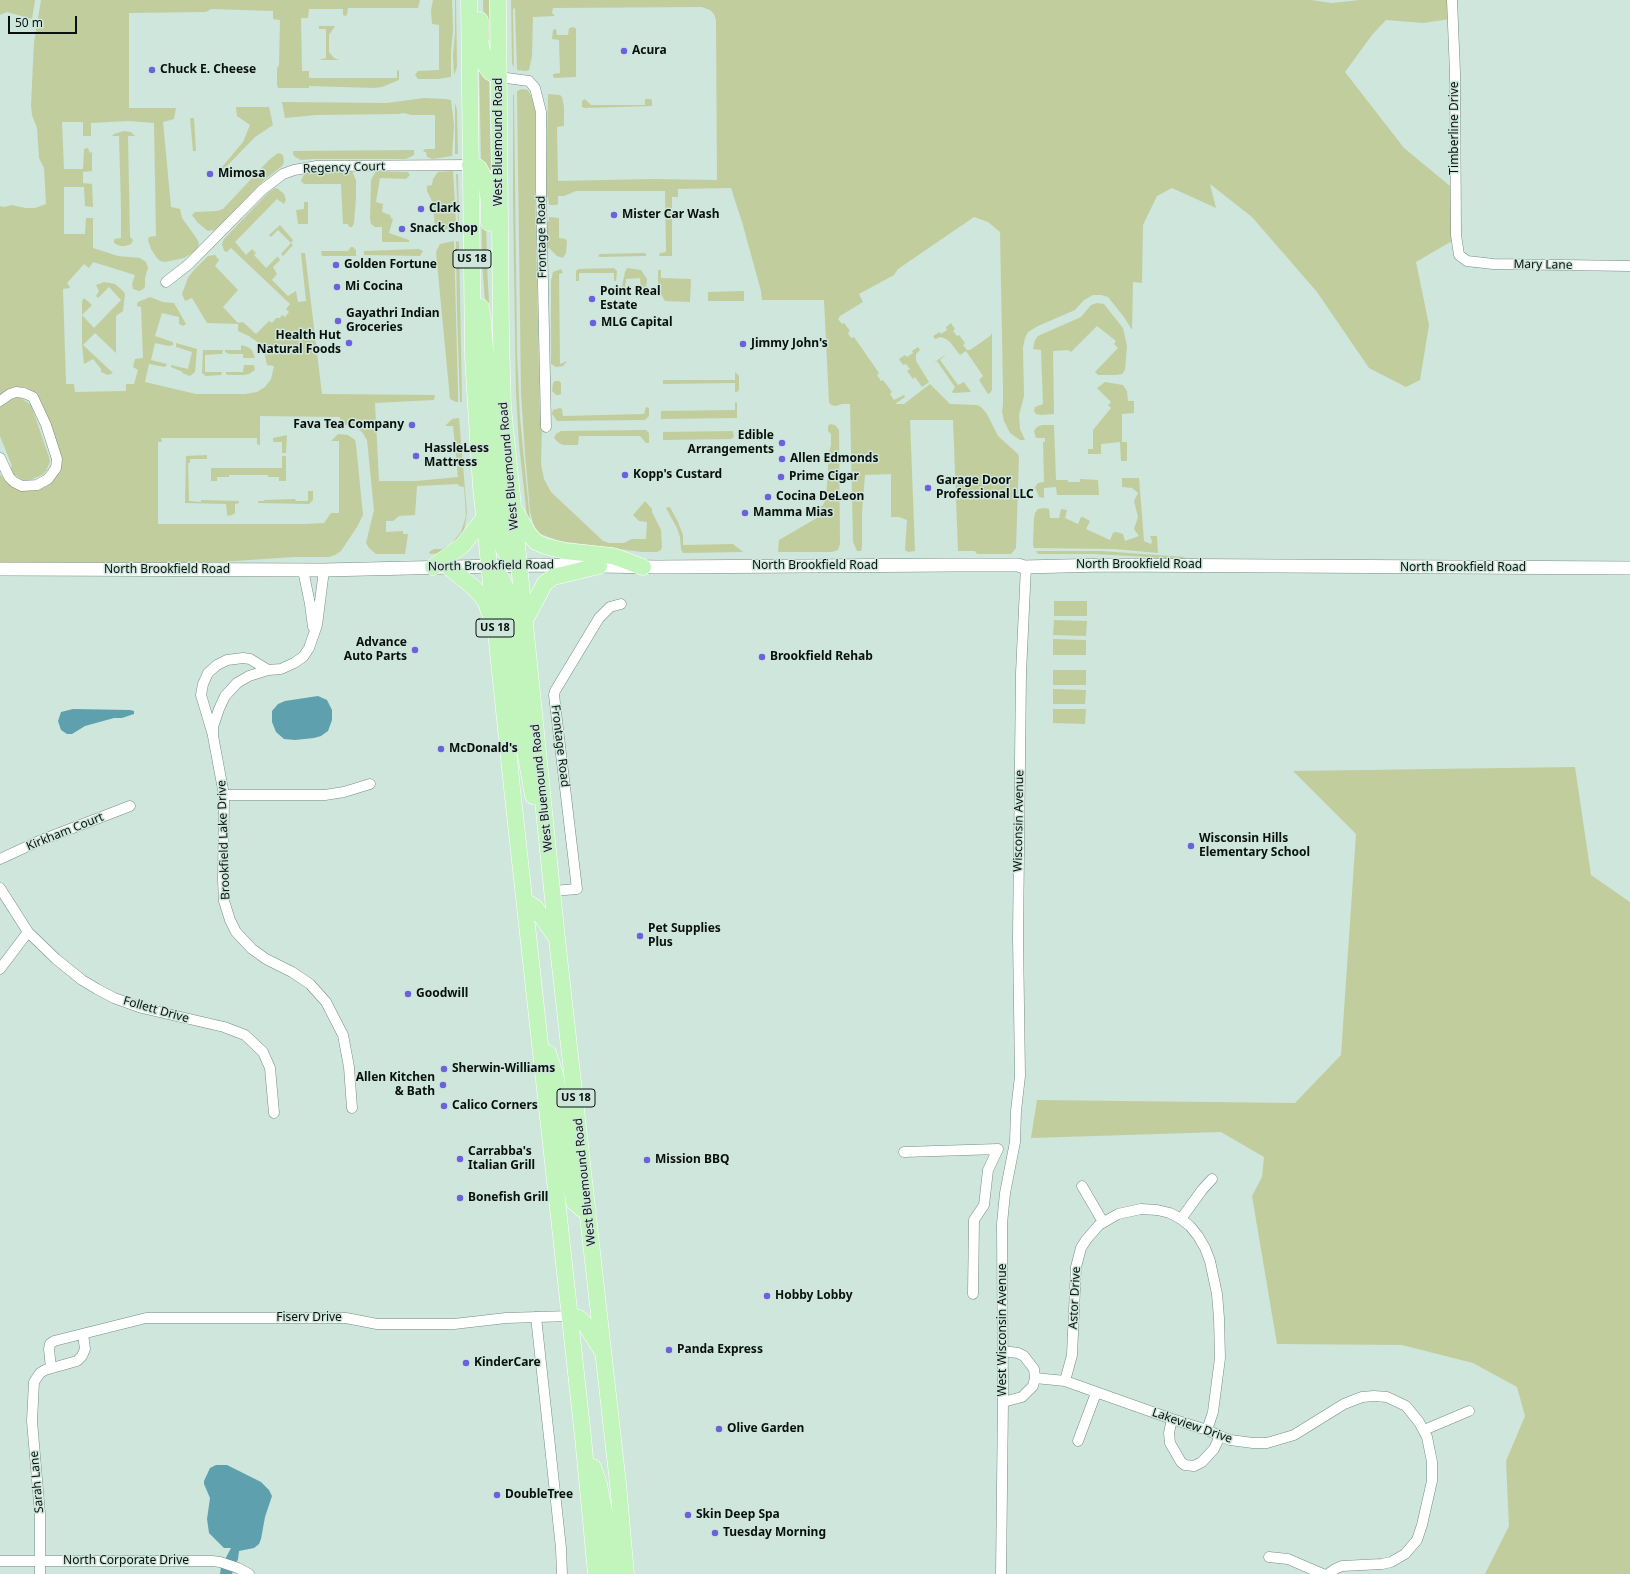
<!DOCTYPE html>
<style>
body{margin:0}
#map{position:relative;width:1630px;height:1574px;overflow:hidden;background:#cee6db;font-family:"Noto Sans",sans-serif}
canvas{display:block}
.scale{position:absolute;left:8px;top:16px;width:69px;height:18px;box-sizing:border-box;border:2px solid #09110e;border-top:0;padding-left:5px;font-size:12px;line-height:14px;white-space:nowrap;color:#09110e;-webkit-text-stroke:3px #cee6db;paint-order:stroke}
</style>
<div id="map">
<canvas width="1630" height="1574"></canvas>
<div class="scale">50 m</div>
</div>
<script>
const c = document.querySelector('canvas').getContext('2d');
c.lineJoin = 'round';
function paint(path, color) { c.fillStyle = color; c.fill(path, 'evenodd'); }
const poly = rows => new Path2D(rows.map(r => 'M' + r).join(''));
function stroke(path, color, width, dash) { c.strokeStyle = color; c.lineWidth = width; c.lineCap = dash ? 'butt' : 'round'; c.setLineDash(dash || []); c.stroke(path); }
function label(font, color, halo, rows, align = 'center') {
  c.font = font + ' "Noto Sans",sans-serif'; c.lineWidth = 3; c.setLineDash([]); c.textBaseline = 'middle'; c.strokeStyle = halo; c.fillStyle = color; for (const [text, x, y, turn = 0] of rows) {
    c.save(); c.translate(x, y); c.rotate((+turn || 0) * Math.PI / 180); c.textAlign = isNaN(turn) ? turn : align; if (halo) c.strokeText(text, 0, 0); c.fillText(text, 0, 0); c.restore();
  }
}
paint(poly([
 [0,0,35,0,32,19,7,12,0,15],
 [41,0,420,0,418,8,348,8,347,15,345,16,343,15,343,9,309,9,308,18,301,18,302,71,309,71,309,78,397,78,397,71,399,70,399,80,382,87,374,88,309,86,309,88,278,88,277,84,277,68,279,65,280,20,273,19,273,11,211,9,206,12,129,13,129,108,176,108,174,119,163,122,171,207,180,209,182,218,197,239,199,244,197,250,184,258,165,262,160,261,157,258,151,249,148,240,149,237,156,236,154,123,129,121,91,123,91,136,83,136,83,122,62,122,64,169,83,169,84,149,88,148,90,153,92,152,92,171,83,172,83,183,92,184,93,207,85,206,84,187,64,187,64,234,85,234,86,218,93,218,93,248,118,256,140,258,146,262,148,268,145,278,145,287,142,290,139,291,133,289,132,284,135,275,93,262,89,268,84,264,67,283,70,287,69,288,63,289,66,384,74,384,75,392,126,391,126,384,134,384,138,370,133,367,135,359,143,358,141,307,137,306,137,304,138,302,150,297,163,302,174,303,186,324,183,326,179,324,179,317,162,313,155,336,173,342,173,345,169,346,155,343,151,360,167,364,166,366,165,367,149,364,145,382,196,394,245,394,257,392,265,387,271,379,274,366,267,365,264,352,260,344,249,336,238,331,238,324,207,323,192,298,185,301,182,294,188,278,193,271,208,256,215,255,219,260,215,266,238,290,223,307,238,323,243,322,256,334,269,321,272,323,276,318,280,318,282,315,285,317,289,312,286,309,290,304,231,248,227,252,224,251,222,244,224,239,268,193,275,188,278,189,284,194,286,200,284,204,277,199,235,242,246,255,252,249,256,253,254,255,266,268,277,257,279,258,280,260,273,267,277,274,272,280,288,296,296,291,298,302,306,301,301,253,305,253,322,394,435,395,434,400,375,403,379,481,416,481,458,477,455,447,448,447,448,446,455,445,453,426,445,426,452,419,459,418,467,513,464,531,461,536,443,553,430,554,429,552,434,549,442,549,451,544,461,532,466,516,464,487,459,486,458,484,417,486,415,515,399,516,393,521,386,521,386,532,403,531,403,534,408,534,405,554,376,554,369,548,366,543,374,510,367,440,362,432,354,426,341,424,340,417,260,416,260,445,259,445,257,444,257,438,161,438,162,442,158,442,158,524,305,524,324,523,331,513,339,513,339,441,331,441,338,434,348,435,355,440,356,445,363,515,357,527,341,551,335,555,329,557,293,557,221,562,0,563,0,474,7,483,16,489,23,491,35,491,46,486,53,480,59,451,42,403,31,390,25,387,13,387,0,395,0,206,5,207,11,205,26,208,35,208,46,204,44,168,39,158,37,128,32,115,31,105,34,42],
 [433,0,452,0,453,31,451,51,451,77,438,79,418,79,415,75,418,71,439,70,439,25,432,24,431,10],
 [455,0,456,0,457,67,454,75,453,55,455,34],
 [483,0,489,0,489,59,484,43],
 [511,0,1311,0,1332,3,1360,0,1448,0,1450,19,1423,23,1386,20,1372,35,1345,72,1404,148,1450,186,1452,241,1416,262,1429,325,1420,380,1406,387,1369,368,1317,292,1252,217,1210,184,1216,208,1172,188,1157,196,1143,225,1142,283,1133,282,1132,330,1124,317,1108,297,1101,295,1093,295,1084,300,1075,310,1038,326,1028,332,1025,338,1023,348,1024,396,1019,415,1020,429,1025,440,1020,440,1010,433,1004,421,1002,411,1003,405,1003,388,1000,232,988,222,974,217,898,269,894,275,859,294,863,302,840,316,838,319,842,324,844,323,850,331,848,333,851,338,854,337,879,373,877,375,881,381,883,380,892,392,890,394,894,400,904,395,905,397,895,404,904,404,930,384,950,404,977,405,981,407,987,414,998,436,1018,454,1019,457,1016,548,1011,554,977,554,975,551,958,551,953,420,910,420,915,551,908,552,905,550,907,520,899,517,891,517,891,474,865,475,862,513,862,547,861,551,857,551,853,542,850,404,842,404,835,406,831,405,829,402,824,300,762,300,761,291,742,222,731,188,678,189,678,197,672,197,672,256,659,256,660,253,666,252,665,191,576,191,564,196,558,196,558,204,556,205,549,205,548,197,546,197,548,94,560,95,562,97,564,107,564,126,557,127,558,181,654,179,717,180,716,20,714,14,710,10,702,7,553,8,552,13,555,16,533,17,532,56,529,70,526,71,517,70,515,8,513,9,514,68,512,63],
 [319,26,335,26,329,35,329,52,334,58,339,60,319,60,326,58,326,29,319,29],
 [569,28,574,27,576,29,576,77,555,78,553,77,553,74,560,73,559,40,552,39,553,30,556,29,557,35,568,35],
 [479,65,489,79,491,170,489,170,486,164,481,159],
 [522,89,528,90,534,102,535,110,535,192,540,414,542,422,541,464,544,479,551,492,567,507,603,541,609,543,624,543,632,539,646,539,647,522,639,521,633,515,645,501,652,509,652,512,661,530,662,547,661,550,657,552,642,552,559,541,538,533,533,523,530,511,525,453,521,393,517,91],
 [514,93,517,353,520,418,530,520,532,528,548,543,528,526,519,444,516,394,513,203,513,96],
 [424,98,446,99,451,100,454,125,452,156,433,159,427,157,426,152,423,152,425,149,435,149,435,115,411,115,404,113,398,114,316,115,285,118,282,102,387,103],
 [585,99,591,105,645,105,645,99,650,99,652,100,652,106,585,108,582,107,582,101],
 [455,103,457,110,458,154,455,154],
 [236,107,269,107,273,125,255,137,225,168,229,175,223,169,222,167,243,142,250,125,237,116],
 [190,118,194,118,196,151,193,151],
 [124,131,131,132,135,136,128,136,130,237,133,240,131,244,125,246,120,246,114,243,114,240,115,239,121,238,121,208,119,136,112,136,114,134],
 [414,150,414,155,406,159,313,159,301,160,295,157,293,154,293,151],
 [278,153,283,155,284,162,282,166,263,181,215,230,208,231,198,223,192,215,195,212,217,211,223,209,269,160],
 [352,171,356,180,356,198,354,223,352,227,349,227,348,224,343,224,341,184,304,184,301,181,304,174,308,172],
 [376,171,408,172,410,175,406,179,380,178,376,202,383,204,382,212,390,215,391,218,393,219,389,233,409,240,409,242,382,242,382,227,375,227,371,224,370,219,371,180],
 [453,171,456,221,454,227,443,231,435,227,433,203,427,191,427,186,432,185,433,179,438,172],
 [456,174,458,174,459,224,457,225,458,219],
 [481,180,486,213,487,266,492,356,489,356,482,261],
 [304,202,308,202,308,224,298,224,296,210,304,209],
 [549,217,559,218,559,238,565,239,567,241,566,253,563,258,557,256,548,247,546,222,549,221],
 [280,225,293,240,291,243,293,245,283,256,281,254,291,243,278,230,271,237,269,235],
 [454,241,458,392,458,402,456,402,450,399,436,252,440,244],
 [456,241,459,242,462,402,460,402,457,312],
 [351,247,353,247,356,250,356,256,322,256,321,251,348,251],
 [419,249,423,251,420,256,364,255,364,251],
 [645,253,646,254,646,256,600,257,598,256,600,254],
 [614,268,617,271,616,281,614,281,614,273,579,273,579,281,576,281,576,271,578,269],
 [627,268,641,270,647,279,646,289,641,291,640,278,626,279,625,291,617,291,617,289,622,286,625,272],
 [561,269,563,273,559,274,560,364,567,361,563,366,556,367,551,364,551,281,553,272],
 [658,270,661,270,661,278,691,279,690,302,665,301,658,289],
 [104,282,115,284,123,291,125,294,123,311,116,316,116,353,95,333,83,345,113,373,108,375,101,372,101,369,93,359,84,364,82,345,82,301,84,298,92,305,82,315,94,328,121,300,109,287,98,298,96,296,99,291,96,285],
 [744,291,744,301,708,301,708,292],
 [1097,303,1104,304,1123,328,1127,346,1125,370,1122,374,1116,375,1098,375,1095,372,1118,348,1114,344,1116,341,1097,326,1071,352,1068,350,1053,351,1054,414,1041,415,1036,414,1034,411,1035,407,1043,404,1041,350,1033,349,1035,340,1038,336,1081,317,1091,305],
 [951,323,955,329,953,331,957,336,959,335,965,343,963,345,967,350,970,350,990,336,992,333,992,390,990,393,988,394,979,380,983,376,966,351,960,355,950,342,946,339,941,337,935,339,933,336,940,332,941,334,947,330,946,327],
 [176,343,197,349,195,372,190,376,182,373,183,372,171,367,171,365,188,369,192,352,176,347],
 [241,345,248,347,252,350,255,358,243,358,243,354,229,354,225,352,225,350,241,350],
 [918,347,920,350,916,354,916,361,929,382,922,387,915,377,913,379,907,371,910,369,906,364,903,365,899,359,905,355,907,357,913,353,912,351],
 [203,350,223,350,222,354,219,354,205,355,205,372,222,372,221,375,206,376,202,373],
 [946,354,940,360,958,385,964,382,971,392,953,393,952,392,955,387,937,361,931,365],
 [244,365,254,365,255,370,249,374,244,375,228,375,226,374,226,372,243,372],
 [735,372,739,376,739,390,737,392,735,392,735,383,663,384,663,380,735,380],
 [555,381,559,381,561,383,561,394,559,395,556,395,552,391,553,383],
 [1105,382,1123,385,1127,391,1128,401,1134,401,1134,413,1122,414,1122,442,1127,442,1127,461,1121,461,1120,442,1101,444,1101,454,1088,454,1088,449,1093,449,1093,430,1111,408,1108,405,1111,402,1097,388],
 [15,398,21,398,31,405,49,457,50,462,46,471,42,475,30,480,23,480,12,473,10,469,12,466,0,436,0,407],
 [735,402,737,403,737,418,661,419,661,411,735,410],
 [646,407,649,408,649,416,645,420,641,420,557,421,552,414,553,410,560,408,562,409,563,416,644,414],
 [830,424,835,425,839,430,840,544,838,550,832,552,778,552,779,540,822,515,819,508,823,505,826,499,829,453,831,445,831,434,828,431,828,426],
 [1042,425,1054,425,1056,480,1068,480,1068,482,1080,482,1080,479,1098,480,1099,495,1057,495,1056,487,1044,488,1044,498,1039,497,1035,487,1038,483,1044,482,1043,442,1045,442,1045,438,1036,438,1034,431,1037,427],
 [646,430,649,433,649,443,646,443,640,436,579,436,578,445,563,445,559,443,554,438,556,434,561,431],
 [733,431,734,437,731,439,663,440,663,432],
 [287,435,286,453,282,453,282,442,274,442,273,441,273,438],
 [207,455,207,459,190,459,190,463,188,463,189,501,201,502,201,500,239,501,239,503,235,504,235,513,232,515,228,516,227,514,226,504,185,503,186,456],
 [282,456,286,456,286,481,279,481,279,477,268,477,268,475,229,475,229,477,217,477,217,481,211,481,211,468,282,468],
 [1122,478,1139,478,1144,541,1151,544,1152,541,1150,536,1157,536,1158,553,1115,549,1034,548,1033,545,1034,518,1035,513,1038,509,1044,508,1049,509,1050,518,1059,518,1061,509,1067,510,1065,518,1078,524,1081,517,1083,517,1090,521,1086,529,1110,540,1113,533,1116,532,1123,534,1125,541,1139,536,1134,529,1138,517,1134,501,1138,493,1132,488,1122,487],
 [308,491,313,491,313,500,309,504,258,503,258,501,264,501,264,500,295,499,296,501,308,501],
 [669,507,671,509,678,522,683,535,683,545,733,544,743,552,683,553,681,549,680,537,677,528,666,508],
 [1036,551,1101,551,1185,557,1181,559,1095,554,1038,554],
 [1054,601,1087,601,1087,616,1054,616],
 [1054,620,1087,621,1086,636,1053,635],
 [1053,639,1086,640,1086,655,1053,655],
 [1053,670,1086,670,1086,685,1053,685],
 [1053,689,1086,690,1085,704,1053,704],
 [1053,709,1086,709,1085,724,1053,723],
 [1575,767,1591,875,1630,902,1630,1574,1485,1574,1509,1526,1506,1461,1525,1416,1517,1387,1473,1363,1402,1345,1277,1344,1252,1196,1262,1177,1264,1157,1221,1132,1031,1138,1037,1100,1295,1103,1341,1055,1356,834,1293,771]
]), '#c2cd9e');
paint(poly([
 [318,696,327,700,332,710,332,720,328,731,321,736,314,738,295,740,284,739,276,732,272,722,272,711,278,704,285,701],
 [73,709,130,710,134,711,134,714,122,718,114,718,85,726,72,734,67,734,61,730,58,721,61,712],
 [216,1465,227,1465,261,1482,269,1490,272,1496,265,1517,261,1539,259,1544,254,1548,239,1551,238,1559,232,1574,220,1574,221,1567,231,1548,224,1548,209,1533,207,1519,210,1498,204,1484,204,1481,210,1468]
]), '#5fa0ae');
const minor = poly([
 [1452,0,1455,73,1456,235,1459,255,1467,261,1493,264,1630,266],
 [499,77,529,81,535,88,541,112,541,189,546,427],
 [166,282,189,264,262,190,283,174,294,170,317,166,470,165],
 [0,401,10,394,16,392,24,393,33,397,46,425,57,459,56,468,48,479,37,485,22,486,14,482,9,477,0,458],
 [303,570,310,604,313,627],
 [324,570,317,625,309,648,303,657,294,663,281,669,268,670,249,676,237,683,225,696,219,709,213,727,213,736,224,795,223,880,224,901,230,920,236,932,252,949,266,959,292,972,310,984,326,1002,343,1035,349,1067,352,1108],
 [212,732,201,695,203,684,208,673,217,665,227,660,243,658,250,659,268,670],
 [224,795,325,795,344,792,370,784],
 [0,859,39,841,130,806],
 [0,888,28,932,56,959,82,980,97,989,114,998,142,1008,224,1027,245,1035,263,1052,270,1068,274,1113],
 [553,891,577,889,554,695,555,691,599,618,610,607,621,604],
 [0,969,28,932],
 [904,1152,998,1149,988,1170,984,1205,974,1220,973,1294],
 [1082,1186,1103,1222],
 [1181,1219,1202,1190,1212,1179],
 [536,1317,561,1548,562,1574],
 [1003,1351,1018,1353,1024,1356,1034,1369,1035,1378,1033,1386,1022,1397,1003,1402],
 [51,1368,49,1349,50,1344,54,1341,146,1318,346,1318,377,1324,454,1324,506,1318,570,1316],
 [1035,1378,1065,1381,1172,1419,1207,1430,1220,1436,1230,1440,1253,1443,1267,1443,1294,1435,1344,1404,1362,1397,1374,1396,1387,1397,1406,1406,1419,1422,1427,1437,1432,1462,1432,1481,1422,1525,1417,1540,1405,1554,1391,1562,1382,1564,1342,1566,1335,1569,1328,1574],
 [1065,1381,1072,1355,1076,1267,1081,1248,1086,1240,1099,1225,1118,1214,1141,1209,1157,1210,1170,1213,1181,1219,1190,1226,1198,1236,1205,1248,1210,1261,1217,1294,1219,1318,1220,1358,1213,1412,1207,1430],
 [1172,1419,1169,1433,1170,1443,1181,1462,1185,1465,1194,1466,1202,1462,1214,1449,1220,1436],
 [1424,1430,1469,1411],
 [1078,1441,1096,1393],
 [1269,1557,1288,1559,1323,1574],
 [0,1561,212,1561,220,1562,238,1568,249,1574],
 [40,1574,40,1514,32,1421,34,1382,40,1373,45,1370,77,1361,82,1356,85,1349,83,1334],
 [1001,1574,1003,1402,1002,1224,1005,1193,1015,1142,1016,1111,1020,1076,1018,937,1021,673,1026,566]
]);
const tertiary = poly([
 [0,569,324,570,539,565,657,567,955,565,1018,565,1024,567,1104,565,1630,568]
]);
const primary = poly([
 [469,0,473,357,481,487,512,788,583,1437,596,1574],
 [498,0,501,336,503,407,557,939,618,1484,626,1574],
 [480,20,480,40,485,65,490,72,499,77],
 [470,165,476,166,479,168,486,181,489,202,489,223],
 [481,307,483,321,494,471,501,538,504,550,509,558,518,565],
 [516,512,528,533,536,542,545,546,565,551,613,556,643,567],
 [488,565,497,572,503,581,507,592,522,733,533,796],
 [433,567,463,545,484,518],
 [449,567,473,587,480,594,486,603,490,614],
 [524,622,545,583,553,577,599,566],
 [525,901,535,907,555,936],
 [548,1053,555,1074,564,1123,570,1177,574,1202,582,1209,588,1210],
 [570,1316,579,1318,585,1324,602,1351],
 [593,1467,599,1484,608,1532,611,1574]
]);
stroke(minor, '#778d83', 11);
stroke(tertiary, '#778d83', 14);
stroke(primary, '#fff', 17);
stroke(minor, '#fff', 10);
stroke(tertiary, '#fff', 13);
stroke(primary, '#c1f5bb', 16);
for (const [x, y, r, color] of [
 [624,51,4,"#6b61db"],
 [152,70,4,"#6b61db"],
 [210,174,4,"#6b61db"],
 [421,209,4,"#6b61db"],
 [614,215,4,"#6b61db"],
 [402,229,4,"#6b61db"],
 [336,265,4,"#6b61db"],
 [337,287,4,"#6b61db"],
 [592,299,4,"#6b61db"],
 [338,321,4,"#6b61db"],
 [593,323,4,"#6b61db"],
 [349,343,4,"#6b61db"],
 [743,344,4,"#6b61db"],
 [412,425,4,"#6b61db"],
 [782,443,4,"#6b61db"],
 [416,456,4,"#6b61db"],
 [782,459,4,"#6b61db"],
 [625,475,4,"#6b61db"],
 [781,477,4,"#6b61db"],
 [928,488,4,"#6b61db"],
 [768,497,4,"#6b61db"],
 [745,513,4,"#6b61db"],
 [415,650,4,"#6b61db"],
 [762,657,4,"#6b61db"],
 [441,749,4,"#6b61db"],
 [1191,846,4,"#6b61db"],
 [640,936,4,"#6b61db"],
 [408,994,4,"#6b61db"],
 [444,1069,4,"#6b61db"],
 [443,1085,4,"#6b61db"],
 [444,1106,4,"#6b61db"],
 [460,1159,4,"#6b61db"],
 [647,1160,4,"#6b61db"],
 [460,1198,4,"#6b61db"],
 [767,1296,4,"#6b61db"],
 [669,1350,4,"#6b61db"],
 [466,1363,4,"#6b61db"],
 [719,1429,4,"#6b61db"],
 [497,1495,4,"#6b61db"],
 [688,1515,4,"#6b61db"],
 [715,1533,4,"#6b61db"]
]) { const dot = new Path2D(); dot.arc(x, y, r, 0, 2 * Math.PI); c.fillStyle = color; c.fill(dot); stroke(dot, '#cee6db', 1.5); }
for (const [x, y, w] of [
 [472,259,38],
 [495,628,38],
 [576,1098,38]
]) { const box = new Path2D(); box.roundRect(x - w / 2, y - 9, w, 18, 3); c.fillStyle = '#cee6db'; c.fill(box); stroke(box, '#09110e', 1); }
label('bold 11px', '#09110e', null, [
 ["US 18",472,259],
 ["US 18",495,628],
 ["US 18",576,1098]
]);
label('bold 12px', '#09110e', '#cee6db', [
 ["Acura",632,51],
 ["Chuck E. Cheese",160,70],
 ["Mimosa",218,174],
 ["Clark",429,209],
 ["Mister Car Wash",622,215],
 ["Snack Shop",410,229],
 ["Golden Fortune",344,265],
 ["Mi Cocina",345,287],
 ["Point Real",600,292],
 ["Estate",600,306],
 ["Gayathri Indian",346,314],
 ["Groceries",346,328],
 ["MLG Capital",601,323],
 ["Health Hut",341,336,"right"],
 ["Natural Foods",341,350,"right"],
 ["Jimmy John's",751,344],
 ["Fava Tea Company",404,425,"right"],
 ["Edible",774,436,"right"],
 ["Arrangements",774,450,"right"],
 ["HassleLess",424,449],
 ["Mattress",424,463],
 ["Allen Edmonds",790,459],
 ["Kopp's Custard",633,475],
 ["Prime Cigar",789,477],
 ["Garage Door",936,481],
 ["Professional LLC",936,495],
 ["Cocina DeLeon",776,497],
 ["Mamma Mias",753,513],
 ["Advance",407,643,"right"],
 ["Auto Parts",407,657,"right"],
 ["Brookfield Rehab",770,657],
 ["McDonald's",449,749],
 ["Wisconsin Hills",1199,839],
 ["Elementary School",1199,853],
 ["Pet Supplies",648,929],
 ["Plus",648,943],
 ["Goodwill",416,994],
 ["Sherwin-Williams",452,1069],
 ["Allen Kitchen",435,1078,"right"],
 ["& Bath",435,1092,"right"],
 ["Calico Corners",452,1106],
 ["Carrabba's",468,1152],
 ["Italian Grill",468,1166],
 ["Mission BBQ",655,1160],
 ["Bonefish Grill",468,1198],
 ["Hobby Lobby",775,1296],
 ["Panda Express",677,1350],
 ["KinderCare",474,1363],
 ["Olive Garden",727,1429],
 ["DoubleTree",505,1495],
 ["Skin Deep Spa",696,1515],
 ["Tuesday Morning",723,1533]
], 'left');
label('12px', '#09110e', '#cee6db', [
 ["Timberline Drive",1455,128,-90],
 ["West Bluemound Road",499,142,-90],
 ["Regency Court",344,168,-2],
 ["Frontage Road",542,237,-91],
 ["Mary Lane",1543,265,1],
 ["West Bluemound Road",509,466,-95],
 ["North Brookfield Road",1139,565],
 ["North Brookfield Road",491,566,-1],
 ["North Brookfield Road",815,566],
 ["North Brookfield Road",1463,568],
 ["North Brookfield Road",167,570],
 ["Frontage Road",560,746,83],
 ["West Bluemound Road",542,788,-96],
 ["Wisconsin Avenue",1019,821,-89],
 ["Kirkham Court",65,832,-22],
 ["Brookfield Lake Drive",224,840,-92],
 ["Follett Drive",156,1010,16],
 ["West Bluemound Road",585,1182,-96],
 ["Astor Drive",1075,1298,-87],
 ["Fiserv Drive",309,1318],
 ["West Wisconsin Avenue",1003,1330,-90],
 ["Lakeview Drive",1192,1426,19],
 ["Sarah Lane",37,1482,-95],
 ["North Corporate Drive",126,1561]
]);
</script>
